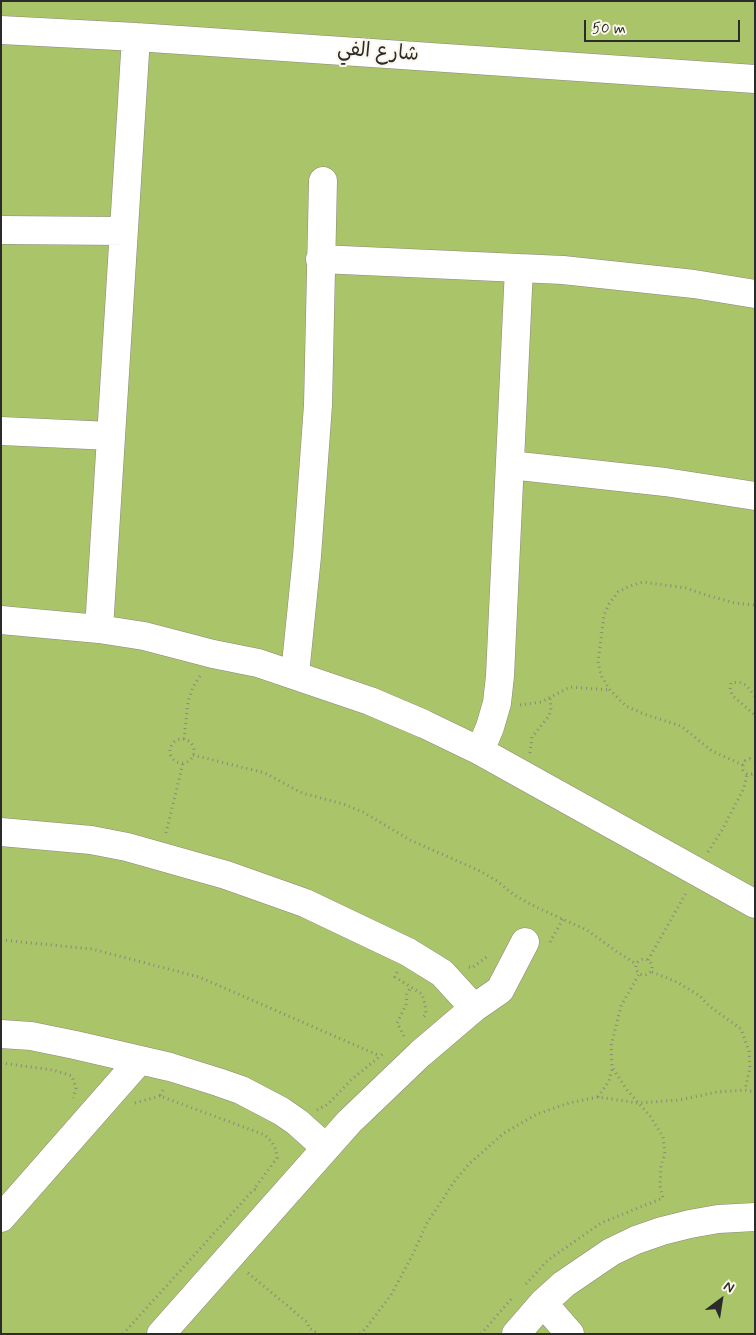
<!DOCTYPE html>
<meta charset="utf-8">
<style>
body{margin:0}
#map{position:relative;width:756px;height:1335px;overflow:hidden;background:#ebe5c6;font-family:Mynerve,sans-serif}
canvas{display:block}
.frame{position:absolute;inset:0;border:2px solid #2b2b2b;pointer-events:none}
.north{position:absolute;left:696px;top:1275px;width:50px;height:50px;-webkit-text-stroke:4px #fbf7ec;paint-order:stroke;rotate:31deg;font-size:14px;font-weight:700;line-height:20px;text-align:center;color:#2b2b2b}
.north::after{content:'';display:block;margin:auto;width:18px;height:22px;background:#2b2b2b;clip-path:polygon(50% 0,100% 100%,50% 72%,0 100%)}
.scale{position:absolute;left:584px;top:20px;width:156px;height:22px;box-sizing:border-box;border:2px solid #2b2b2b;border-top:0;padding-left:6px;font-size:15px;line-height:18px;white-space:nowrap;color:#2b2b2b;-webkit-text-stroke:4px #fbf7ec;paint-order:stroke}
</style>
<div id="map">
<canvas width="756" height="1335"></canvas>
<div class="frame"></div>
<div class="north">N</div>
<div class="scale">50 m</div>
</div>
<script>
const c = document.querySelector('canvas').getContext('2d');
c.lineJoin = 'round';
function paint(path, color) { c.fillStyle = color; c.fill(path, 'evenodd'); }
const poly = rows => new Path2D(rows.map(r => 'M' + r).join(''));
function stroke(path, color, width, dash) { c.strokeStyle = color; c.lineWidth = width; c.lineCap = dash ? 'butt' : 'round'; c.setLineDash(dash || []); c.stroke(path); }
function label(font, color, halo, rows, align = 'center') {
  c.font = font + ' Mynerve,"Playpen Sans Arabic",sans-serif'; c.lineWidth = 4.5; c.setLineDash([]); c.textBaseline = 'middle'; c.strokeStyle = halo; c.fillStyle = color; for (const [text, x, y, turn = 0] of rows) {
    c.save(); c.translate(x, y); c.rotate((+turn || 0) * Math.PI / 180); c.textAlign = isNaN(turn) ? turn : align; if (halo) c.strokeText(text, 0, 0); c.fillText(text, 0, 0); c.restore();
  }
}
paint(poly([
 [1,1,755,1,755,1334,1,1334]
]), '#aac46a');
const minor = poly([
 [1,30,136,37,755,79],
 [1,230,124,231],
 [320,259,563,270,694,284,755,294],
 [1,431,111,436],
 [510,465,665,482,755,496],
 [1,620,99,629,144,636,213,654,258,663,370,701,424,724,480,751,755,904],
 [99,629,136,37],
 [295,674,307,556,318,405,323,181],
 [480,751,490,727,497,703,500,676,519,268],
 [1,832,91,840,127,847,226,875,305,903,408,952,442,973,474,1008],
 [1,1034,31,1036,75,1045,170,1067,218,1082,241,1090,281,1111,297,1122,326,1148],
 [1,1218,139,1061],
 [543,1303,570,1334],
 [161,1334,349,1122,420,1054,474,1008,500,990,525,942],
 [516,1334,543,1303,564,1284,611,1252,636,1240,662,1231,690,1224,718,1219,755,1217]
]);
stroke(minor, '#8b8878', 29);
stroke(poly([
 [755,696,746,685,739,682,731,683,730,690,733,696,755,715],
 [520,705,541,702,570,687,610,690],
 [184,739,188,702,193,687,200,676],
 '170 751a12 12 0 1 1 24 0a12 12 0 1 1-24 0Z',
 [530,753,532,737,549,716,551,710,550,698],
 [193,755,265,773,302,793,343,804,363,812,410,840,480,871,497,881,514,895,538,908,587,930,616,951,636,964],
 [755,761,750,759,745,761,743,765,743,770,747,774,752,774,755,771],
 [743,765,712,751,681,726,644,714,626,706,610,690,602,677,598,663,604,615,609,604,618,592,630,586,643,582,686,588,706,595,735,603,755,605],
 [166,833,183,763],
 [708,852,722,830,744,788,747,774],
 [1,940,92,949,199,977,380,1056],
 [550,942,563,919],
 '636 967a8 8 0 1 1 16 0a8 8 0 1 1-16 0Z',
 [648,960,686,893],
 [469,967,472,968,488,956],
 [397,972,395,977,422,994,425,1004,426,1014,422,1019],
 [652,972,677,982,700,996,709,1006,741,1029,749,1051,750,1068,745,1090],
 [404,1036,397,1023,406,1005,407,994,411,987],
 [1,1063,53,1070,72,1076,76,1088,73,1098],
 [163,1090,160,1096,265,1135,272,1142,276,1150,277,1158,254,1189,256,1190],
 [598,1097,609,1081,612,1068],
 [135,1103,160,1096],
 [317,1110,328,1104,351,1080,384,1053],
 [248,1273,308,1323,309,1328,319,1334],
 [526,1284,548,1260,601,1223,663,1198,660,1186,661,1165,665,1154,663,1137,650,1116,627,1090,612,1067,611,1046,621,1006,639,974],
 [123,1334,254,1189],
 [360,1334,366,1328,391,1295,412,1256,427,1223,454,1182,469,1164,504,1133,537,1114,569,1103,598,1097,638,1103,679,1100,717,1092,745,1090,755,1092],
 [481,1334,513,1297]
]), '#8b8878', 3, [1, 4]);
stroke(minor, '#fff', 28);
label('20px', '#2b2b2b', '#fbf7ec', [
 ["شارع الفي",378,53,4]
]);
</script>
